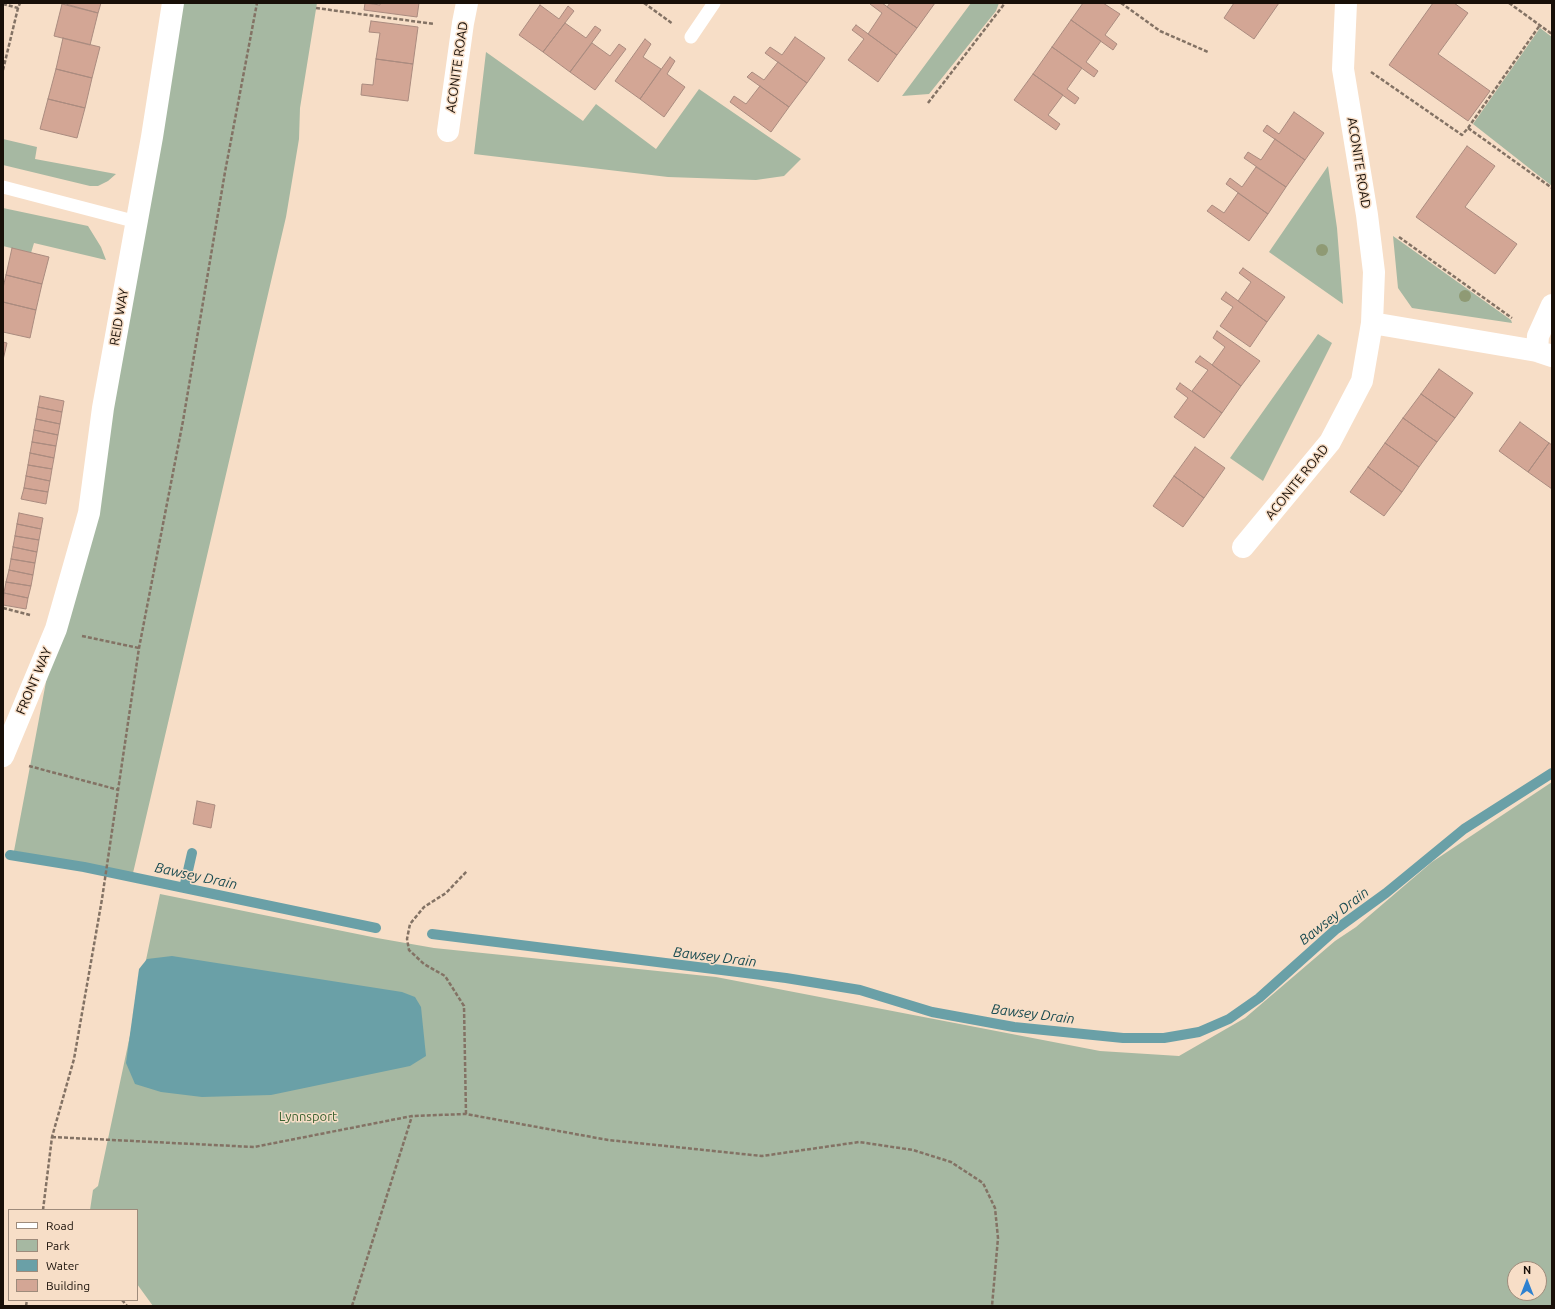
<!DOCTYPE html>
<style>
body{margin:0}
#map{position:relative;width:1555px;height:1309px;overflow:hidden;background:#f7dec7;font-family:Ubuntu,sans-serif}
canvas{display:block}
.frame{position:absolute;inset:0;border:4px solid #180f08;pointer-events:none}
.legend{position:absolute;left:8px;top:1209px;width:130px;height:92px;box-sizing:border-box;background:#f7dec7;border:1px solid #9e8b7b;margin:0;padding:5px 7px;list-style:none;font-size:12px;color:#180f08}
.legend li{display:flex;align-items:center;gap:8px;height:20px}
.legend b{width:20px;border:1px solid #9e8b7b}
.north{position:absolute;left:1507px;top:1261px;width:40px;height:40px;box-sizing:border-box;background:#f7dec7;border:1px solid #9e8b7b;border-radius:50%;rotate:0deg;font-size:11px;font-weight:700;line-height:16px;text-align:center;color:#180f08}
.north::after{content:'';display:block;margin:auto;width:14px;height:18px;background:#2e81d0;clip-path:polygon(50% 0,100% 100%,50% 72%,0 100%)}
</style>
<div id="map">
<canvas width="1555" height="1309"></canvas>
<div class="frame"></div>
<ul class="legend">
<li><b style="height:5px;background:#fff"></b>Road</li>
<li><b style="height:11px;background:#a6b8a2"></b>Park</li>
<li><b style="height:11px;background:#6aa0a7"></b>Water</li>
<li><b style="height:11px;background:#d3a695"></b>Building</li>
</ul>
<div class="north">N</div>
</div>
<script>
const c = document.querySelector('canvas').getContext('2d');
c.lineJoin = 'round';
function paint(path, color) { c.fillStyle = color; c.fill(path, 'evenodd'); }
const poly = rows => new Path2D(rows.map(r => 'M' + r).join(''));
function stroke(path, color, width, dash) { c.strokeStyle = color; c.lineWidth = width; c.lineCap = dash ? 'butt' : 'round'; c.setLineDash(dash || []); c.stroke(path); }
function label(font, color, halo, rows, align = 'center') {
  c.font = font + ' Ubuntu,sans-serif'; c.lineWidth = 3; c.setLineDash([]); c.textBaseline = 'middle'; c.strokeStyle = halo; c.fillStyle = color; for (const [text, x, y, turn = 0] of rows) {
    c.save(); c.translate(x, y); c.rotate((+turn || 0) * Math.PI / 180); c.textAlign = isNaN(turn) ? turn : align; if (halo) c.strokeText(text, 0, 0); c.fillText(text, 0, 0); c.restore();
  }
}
paint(poly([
 [173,3,317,3,300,108,299,139,286,217,133,873,14,851,56,629,89,513],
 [971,3,999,3,996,11,929,94,902,96],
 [1540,28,1552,37,1552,186,1473,124],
 [486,52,583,121,596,104,656,149,699,89,801,159,784,176,756,180,668,177,474,154],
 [3,139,37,147,35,159,116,174,108,181,98,186,90,186,3,165],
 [1328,166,1337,228,1343,304,1269,252],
 [3,208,88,226,101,247,106,260,34,243,31,253,3,246],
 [1393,236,1511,320,1512,323,1412,308,1398,288],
 [1318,334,1332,343,1263,481,1230,458],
 [1552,782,1552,1306,153,1306,137,1284,137,1210,90,1210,93,1190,98,1186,160,894,377,938,434,948,716,977,1100,1051,1179,1056,1245,1018,1335,941,1356,927,1432,862],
 [1515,1269,1539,1269,1539,1293,1515,1293]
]), '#a6b8a2');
paint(poly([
 [172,956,402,992,415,997,421,1007,426,1056,410,1066,271,1095,202,1097,161,1092,135,1084,126,1063,139,969,147,959]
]), '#6aa0a7');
stroke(poly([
 [10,855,84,867,376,928],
 [184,888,192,853],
 [432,934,786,978,860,990,932,1012,1014,1027,1123,1038,1164,1038,1199,1032,1229,1019,1259,998,1335,930,1386,893,1464,829,1552,773]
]), '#6aa0a7', 10);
const building = poly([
 [62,3,101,3,98,13,62,3],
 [365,3,380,5,380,3,419,3,417,17,364,10,365,3],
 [871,3,882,3,917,28,897,55,868,34,882,13,870,4,871,3],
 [890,3,935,3,917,28,887,7,890,3],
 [1083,3,1103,3,1120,14,1105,35,1117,44,1113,50,1071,20,1083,3],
 [1234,3,1279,3,1254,39,1224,18,1234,3],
 [1433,3,1454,3,1468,13,1438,54,1490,91,1468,121,1389,65,1433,3],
 [62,4,98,13,90,45,54,36,62,4],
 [540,5,559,19,568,6,574,11,543,52,519,35,540,5],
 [1071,20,1101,41,1086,62,1098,71,1094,77,1052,47,1071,20],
 [371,21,418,27,413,64,376,59,380,33,369,32,371,21],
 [565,23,586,38,595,26,601,30,570,72,543,52,565,23],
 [856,25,897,55,878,82,848,60,864,39,852,30,856,25],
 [795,37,825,58,807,83,765,53,770,47,782,55,795,37],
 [63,38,100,47,92,78,56,69,63,38],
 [645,39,651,44,643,57,661,69,640,99,615,81,645,39],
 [592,43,610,56,619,44,626,49,595,90,570,72,592,43],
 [1052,47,1082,68,1067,89,1079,98,1075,104,1033,74,1052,47],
 [670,57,675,61,667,74,685,87,664,117,640,99,670,57],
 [376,59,413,64,408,101,361,95,362,84,373,85,376,59],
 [778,62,807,83,789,107,747,77,752,72,764,80,778,62],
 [56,69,92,78,85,108,48,99,56,69],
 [1033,74,1063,95,1048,115,1060,124,1056,130,1014,100,1033,74],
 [760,86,789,107,771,132,730,102,734,96,746,104,760,86],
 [48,99,85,108,77,138,40,129,48,99],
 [1294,112,1324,133,1305,160,1263,131,1267,125,1279,134,1294,112],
 [1275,139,1305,160,1286,187,1244,158,1248,152,1261,160,1275,139],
 [1467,146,1495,166,1465,207,1517,244,1495,274,1416,217,1467,146],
 [1256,167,1286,187,1268,214,1226,184,1230,178,1242,187,1256,167],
 [1238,193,1268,214,1249,241,1207,211,1212,205,1224,213,1238,193],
 [12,248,49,257,42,284,6,275,12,248],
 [1243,268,1285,297,1267,322,1238,301,1251,282,1239,273,1243,268],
 [6,275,42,284,36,310,3,302,3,288,6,275],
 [1226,292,1267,322,1250,347,1220,326,1233,307,1221,299,1226,292],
 [3,302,36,310,30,338,3,332,3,302],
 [1217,331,1260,361,1241,386,1212,365,1225,347,1213,338,1217,331],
 [3,342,7,343,3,360,3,342],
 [1200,356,1241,386,1222,413,1192,391,1208,370,1195,362,1200,356],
 [1439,369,1473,393,1455,418,1421,394,1439,369],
 [1180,383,1222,413,1204,438,1174,417,1188,398,1176,389,1180,383],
 [1421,394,1455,418,1437,442,1403,418,1421,394],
 [40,396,64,401,62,412,38,407,40,396],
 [38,407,62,412,60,424,36,419,38,407],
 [1403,418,1437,442,1419,467,1385,443,1403,418],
 [36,419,60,424,58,435,34,430,36,419],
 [1520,422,1549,443,1528,472,1499,451,1520,422],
 [34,430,58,435,56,446,32,442,34,430],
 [32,442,56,446,54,458,30,453,32,442],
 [1385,443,1419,467,1402,492,1368,467,1385,443],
 [1549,443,1552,445,1552,489,1528,472,1549,443],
 [1195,447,1225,468,1204,498,1174,476,1195,447],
 [30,453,54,458,52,469,28,465,30,453],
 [28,465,52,469,50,481,26,476,28,465],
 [1368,467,1402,492,1384,516,1350,492,1368,467],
 [26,476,50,481,48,492,24,488,26,476],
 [1174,476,1204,498,1183,527,1153,506,1174,476],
 [24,488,48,492,46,504,21,499,24,488],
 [19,513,43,518,41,529,17,524,19,513],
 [17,524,41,529,39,540,15,536,17,524],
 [15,536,39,540,37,552,13,547,15,536],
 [13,547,37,552,35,563,11,559,13,547],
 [11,559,35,563,33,575,9,570,11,559],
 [9,570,33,575,31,586,6,582,9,570],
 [6,582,31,586,28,598,4,593,6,582],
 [4,593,28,598,26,609,3,605,4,593],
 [197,801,215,805,211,828,193,824,197,801]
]);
paint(building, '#d3a695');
stroke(building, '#aa8b7f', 1);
stroke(poly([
 [644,3,673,24],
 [1121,3,1160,31,1208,52],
 [1509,3,1552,34],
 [3,4,18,8,20,3],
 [316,8,434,24],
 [3,70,18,8],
 [1371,72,1462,135,1468,128,1552,188],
 [928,103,1005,3],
 [1468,128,1540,25],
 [1399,237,1512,318],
 [3,608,30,615],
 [82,636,139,648],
 [29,766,119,790],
 [466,1114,464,1006,445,976,424,964,409,950,407,939,410,924,424,907,446,893,467,871],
 [52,1137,254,1147,412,1116,466,1114,608,1140,762,1156,859,1142,913,1150,951,1162,983,1183,995,1208,998,1238,992,1306],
 [43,1210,52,1137,74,1059,102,899,139,648,183,421,225,172,257,3],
 [122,1300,127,1306],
 [26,1306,27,1300],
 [352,1306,412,1116]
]), '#837264', 2.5, [4, 2]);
stroke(poly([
 [691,37,714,3],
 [3,187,137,222]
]), '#fff', 13);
stroke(poly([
 [448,131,463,23,467,3],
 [1372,323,1537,351,1552,356],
 [1537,351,1538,336,1552,305],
 [1243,547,1330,442,1362,381,1372,323,1374,272,1367,215,1343,69,1346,3],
 [3,756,56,629,89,513,103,408,152,137,173,3]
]), '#fff', 22);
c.fillStyle = '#8f9a74';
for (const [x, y] of [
 [1322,250],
 [1465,296]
]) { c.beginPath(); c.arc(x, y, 6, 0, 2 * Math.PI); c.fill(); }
label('13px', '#180f08', '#f7dec7', [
 ["ACONITE ROAD",457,67,-82],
 ["ACONITE ROAD",1359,163,81],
 ["REID WAY",119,317,-80],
 ["ACONITE ROAD",1297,482,-51],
 ["FRONT WAY",34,681,-67]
]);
label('13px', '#3a6231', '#f7dec7', [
 ["Lynnsport",308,1117]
]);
label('italic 14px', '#194b51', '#f7dec7', [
 ["Bawsey Drain",196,876,12],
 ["Bawsey Drain",1334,916,-38],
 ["Bawsey Drain",715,957,7],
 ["Bawsey Drain",1033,1014,7]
]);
</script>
